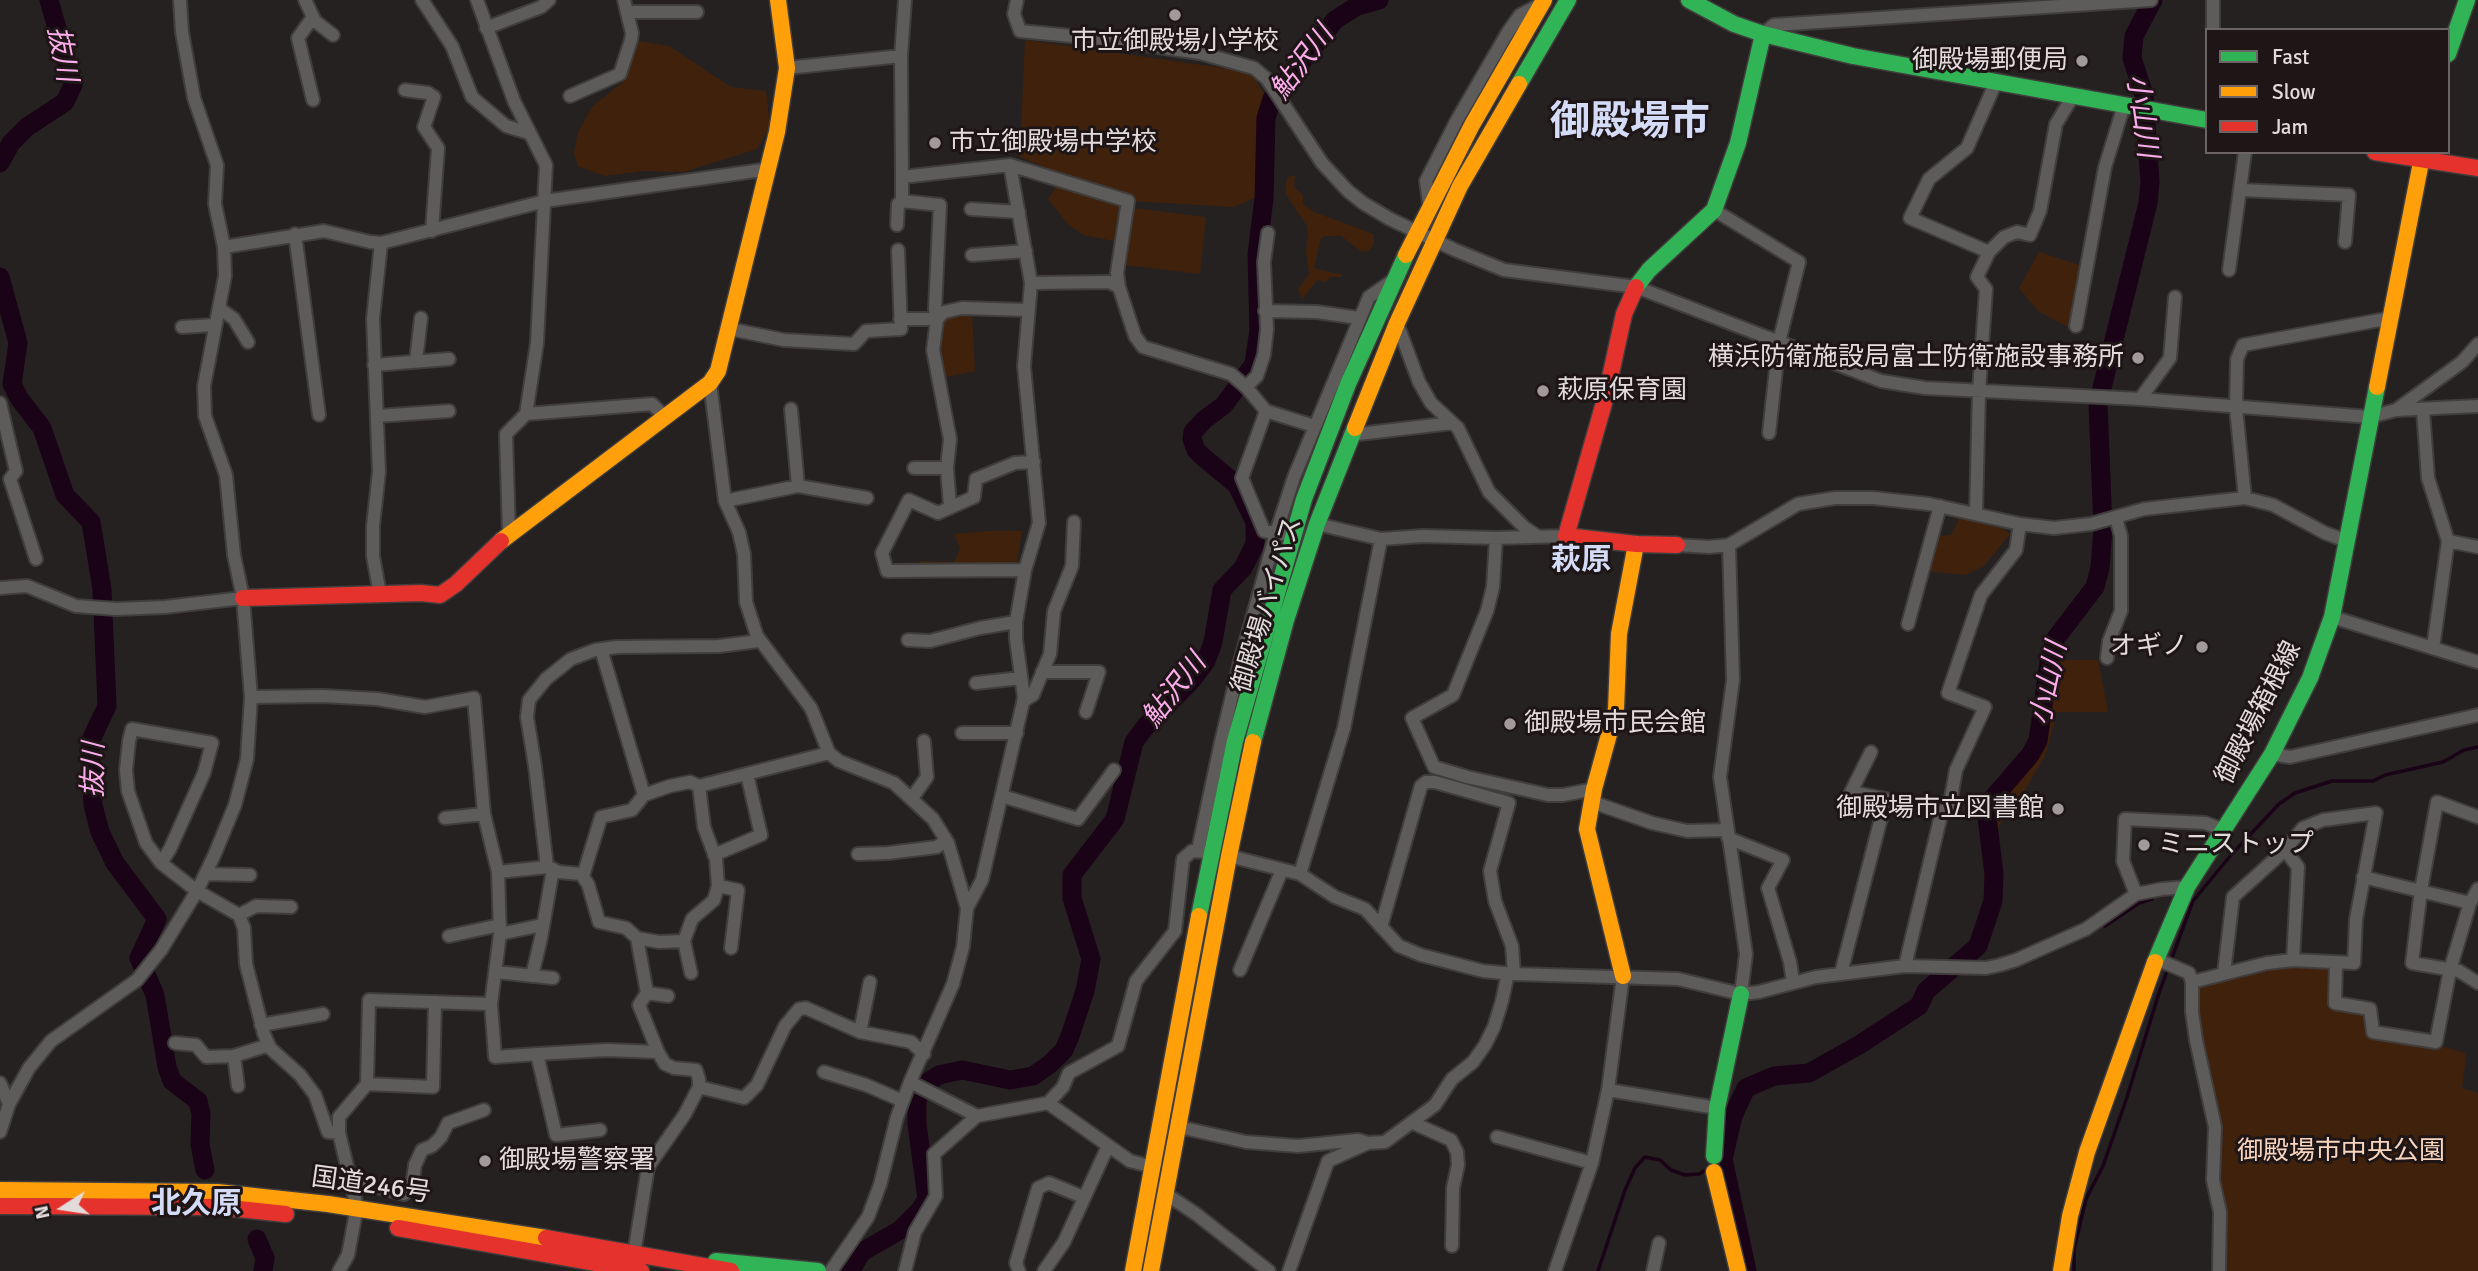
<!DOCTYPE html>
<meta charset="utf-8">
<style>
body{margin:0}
#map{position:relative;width:2478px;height:1271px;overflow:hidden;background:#262121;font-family:Signika,sans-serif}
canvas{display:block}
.legend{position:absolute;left:2205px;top:28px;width:245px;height:126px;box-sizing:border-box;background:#1e1516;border:2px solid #6c6465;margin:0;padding:9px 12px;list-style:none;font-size:21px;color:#e2dbdb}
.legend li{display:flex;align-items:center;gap:14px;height:35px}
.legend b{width:35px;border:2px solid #6c6465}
.north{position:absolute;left:28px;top:1173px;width:70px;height:70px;-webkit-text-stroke:5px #1e1516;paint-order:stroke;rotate:258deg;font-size:19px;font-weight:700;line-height:28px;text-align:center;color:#e2dbdb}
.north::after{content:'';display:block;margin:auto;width:24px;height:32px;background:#e2dbdb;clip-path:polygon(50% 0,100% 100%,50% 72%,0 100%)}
</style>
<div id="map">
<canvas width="2478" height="1271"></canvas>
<ul class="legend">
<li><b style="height:9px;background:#30b455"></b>Fast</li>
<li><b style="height:9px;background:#ff9f0a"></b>Slow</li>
<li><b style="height:9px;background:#e5322d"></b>Jam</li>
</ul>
<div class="north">N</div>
</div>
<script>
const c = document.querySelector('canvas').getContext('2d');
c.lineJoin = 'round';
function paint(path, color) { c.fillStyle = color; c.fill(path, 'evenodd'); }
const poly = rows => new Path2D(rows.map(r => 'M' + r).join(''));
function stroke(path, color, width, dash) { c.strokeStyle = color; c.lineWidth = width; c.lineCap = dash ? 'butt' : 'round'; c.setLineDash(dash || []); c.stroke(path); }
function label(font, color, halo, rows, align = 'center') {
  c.font = font + ' Signika,"Noto Sans JP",sans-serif'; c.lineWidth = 6; c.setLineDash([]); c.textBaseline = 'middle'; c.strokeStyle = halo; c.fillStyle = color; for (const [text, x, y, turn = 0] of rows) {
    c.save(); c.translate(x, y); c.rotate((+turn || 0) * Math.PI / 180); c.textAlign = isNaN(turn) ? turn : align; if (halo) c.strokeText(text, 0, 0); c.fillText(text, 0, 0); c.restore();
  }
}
paint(poly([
 [631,40,669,46,731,87,766,91,770,127,757,149,683,172,642,171,605,176,578,166,574,153,578,132,593,106,623,82],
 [1025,40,1251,72,1264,94,1258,196,1234,207,1128,201,1020,157],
 [1291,176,1295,176,1294,186,1303,196,1303,204,1314,212,1373,234,1374,238,1374,244,1369,251,1362,252,1341,236,1325,236,1321,238,1314,268,1342,275,1342,277,1331,277,1325,282,1317,280,1302,299,1298,289,1309,274,1306,251,1308,235,1307,226,1285,193,1287,178],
 [1056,187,1120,201,1114,241,1083,235,1067,223,1048,199],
 [1133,208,1206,217,1200,274,1126,265],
 [2039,252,2082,266,2068,327,2038,311,2019,288],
 [944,312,972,314,975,371,941,378,935,347],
 [1961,516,2000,527,2010,534,1984,566,1965,575,1926,571,1936,536,1951,535],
 [987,531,1022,531,1016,567,919,568,920,561,954,562,960,549,954,534],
 [2043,655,2061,660,2098,660,2108,712,2057,712,2045,756,2014,808,1999,825,1985,903,1983,843,1986,798,2036,736],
 [2272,966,2334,969,2331,1008,2366,1014,2366,1036,2444,1047,2465,1053,2466,1057,2462,1088,2478,1093,2478,1271,2223,1271,2219,1123,2200,1037,2195,994,2202,986,2248,975]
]), '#40220c');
stroke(poly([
 [2105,926,2139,903,2152,899],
 [1598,1271,1625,1190,1635,1168,1645,1157,1660,1160,1671,1170,1685,1175,1699,1174,1711,1167],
 [2074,1271,2074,1249,2086,1199,2103,1166,2127,1097,2159,993,2193,901,2231,855,2279,804,2295,793,2332,781,2373,781,2385,775,2443,762,2464,750,2478,747]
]), '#1a0316', 3.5);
stroke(poly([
 [0,163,11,143,27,127,65,102,73,85,49,0],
 [0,277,18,343,12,384,19,398,42,428,65,495,91,522,102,589,107,706,90,742,93,805,100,832,115,863,157,919,139,958,155,995,167,1067,172,1081,198,1101,201,1114,200,1144,205,1170],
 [257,1239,265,1258,263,1271],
 [850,1271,862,1252,900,1230,920,1210,927,1199,917,1124,917,1100,925,1084,939,1075,962,1070,1010,1080,1033,1076,1050,1064,1064,1050,1070,1036,1085,991,1091,959,1072,898,1072,875,1115,819,1134,742,1146,726,1191,681,1206,661,1213,642,1222,590,1243,568,1255,544,1255,522,1237,485,1203,457,1196,450,1192,439,1193,432,1204,420,1224,405,1254,364,1259,330,1257,255,1264,198,1266,118,1272,99,1335,20,1357,6,1379,0],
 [1747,1271,1723,1159,1733,1116,1746,1088,1774,1076,1809,1073,1859,1045,1919,1006,1926,991,1978,946,1993,901,1994,874,1987,817,1994,797,2030,755,2038,741,2049,662,2056,638,2095,587,2100,568,2103,528,2098,404,2148,203,2150,182,2144,95,2132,58,2134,36,2153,0]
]), '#1a0316', 19);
const street = poly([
 [305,0,315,21,333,35],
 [422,0,452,46,472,97,506,126,529,133],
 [477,0,514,101,546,165,537,343,526,414,506,434,509,533],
 [905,0,901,56,902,177,1010,165,1128,201,1117,273,1119,287,1135,336,1143,347,1231,374,1246,387,1266,411,1314,426],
 [1017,0,1014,14,1020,31,1103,39,1200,53,1254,68,1267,79,1322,163,1348,191,1363,203,1390,219,1455,250,1504,270,1636,287,1881,381,1925,388,2140,399,2370,417,2396,410,2478,406],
 [2213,0,2213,30],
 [627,12,697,12],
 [486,28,541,7,549,0],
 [1763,34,1774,25,2151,0],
 [787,68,901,56],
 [405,90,428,93,434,97,424,127,438,148,432,231],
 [570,96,620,74,631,40,632,33,624,0],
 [313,100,298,38,313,17],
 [2241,190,2349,195,2345,242],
 [1429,203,1426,181,1457,120,1508,32,1520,15,1539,5],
 [971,209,1019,212],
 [1714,210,1799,262,1779,342,1769,433],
 [897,225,898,204,902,201],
 [295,234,319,415],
 [224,247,324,231,370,242,381,243,545,201,769,169],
 [1989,252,1910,218,1929,179,1967,148,1996,82],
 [972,255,1026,251],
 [2229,270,2245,152],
 [1031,283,1109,282,1119,287],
 [219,308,234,319,248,342],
 [1265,311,1317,312,1359,318],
 [900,319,937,319,935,309,940,205,902,201,902,177],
 [1397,323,1419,382,1431,403,1458,428,1489,492,1524,527,1537,536],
 [2076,326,2105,167,2124,105],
 [182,327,215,325],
 [730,329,784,340,854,344,866,331,901,329,898,250],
 [416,361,421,318],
 [374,365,449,359],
 [710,383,725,501,739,532,744,554,746,602,757,636,811,708,829,753,839,761,894,783,933,819,948,843,967,908,963,947,953,984,910,1082,897,1117,880,1185,868,1217,831,1271],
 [1246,387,1257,376,1264,355,1267,329,1264,262,1268,233],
 [2140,399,2170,358,2175,297],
 [0,403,16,471,10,479,36,559],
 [791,409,798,486],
 [2396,410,2462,362,2478,344],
 [2423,410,2428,478,2448,541,2433,648],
 [1266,411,1242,478,1264,531,1282,534],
 [526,414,652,404,665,417],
 [378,416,449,411],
 [1350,435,1452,423],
 [914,468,947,468],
 [2245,498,2236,408,2237,359,2243,345,2391,318],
 [725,501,798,486,867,498],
 [950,507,947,468,950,439,933,350,937,319,944,312,962,308,1027,310],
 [1976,513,1979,391,1986,289,1977,277,1989,252,2004,237,2017,232,2030,235,2040,211,2056,124,2073,96],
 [1317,524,1381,539,1423,536,1496,538,1566,536],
 [1496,538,1493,587,1487,611,1453,695,1412,718,1434,767,1467,777,1548,795,1563,795,1594,789],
 [2448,541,2478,547],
 [1677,545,1709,547,1729,545,1798,504,1835,498,1873,498,1929,504,2020,524,2054,528,2091,524,2144,509,2245,498,2273,505,2325,533,2347,541],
 [1729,545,1733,680,1720,777,1746,954,1741,994],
 [1025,570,887,571,882,553,909,500,938,513,974,497,976,479,1015,463,1034,462],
 [0,588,27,586,76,606,116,609,165,607,243,598],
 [380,594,373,556,373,526,379,472,373,319,381,243],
 [2332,617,2478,662],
 [1908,624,1940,506],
 [908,640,930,641,980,628,1016,622],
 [601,649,644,795],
 [2107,658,2109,641,2121,611,2121,536,2116,518],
 [1042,672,1099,672,1086,712],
 [976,683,1021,678],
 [251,697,323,696,377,699,425,707,474,698,484,814],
 [1023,701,1033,695,1050,654,1054,611,1072,566,1074,522],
 [962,733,1017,733],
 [2272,754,2290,757,2478,715],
 [1002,796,1078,819,1114,770],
 [912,798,927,777,924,741],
 [1592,802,1652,823,1687,831,1727,830],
 [2478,817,2437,802,2421,890,2412,963,2459,971,2478,983],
 [1728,838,1783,860,1768,888,1790,962,1793,982],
 [1198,850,1221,742,1240,662,1276,533,1294,477,1369,297,1392,281],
 [2285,850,2298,867,2293,960],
 [858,854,888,853,937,847,946,840],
 [714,855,761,835,747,774],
 [1229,856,1300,874,1335,897,1365,909,1399,946,1421,955,1483,971,1514,974,1678,979,1741,994,1759,992,1816,977,1905,966,1986,968,2000,965,2016,960,2086,929,2136,894,2162,889,2187,887],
 [161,863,170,849,204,773,212,743,132,729,129,741,126,770,128,791,146,843,161,863,197,891,239,915,244,928,246,964,264,1034,270,1048,300,1075,315,1095,328,1132,339,1133],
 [547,867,535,766,527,717,529,700,546,679,571,659,595,650,617,647,719,646,759,641],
 [498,872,547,867,559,872,581,874,588,884,599,922,626,928,637,938],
 [205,874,250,875],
 [1300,874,1344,728,1381,539],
 [583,876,601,817,632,810,644,795,670,786,690,782,699,786,829,753],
 [2363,877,2470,903],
 [718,886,738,890,731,948],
 [2136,894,2123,861,2125,819,2205,823,2224,830],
 [967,908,982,880,1024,698,1016,639,1016,622,1025,570,1039,523,1024,366,1031,283,1010,165],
 [239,915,256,906,291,907],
 [1381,927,1421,786,1426,782,1435,782,1509,803,1490,871,1495,901,1512,946,1514,974],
 [500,934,542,925],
 [449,936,500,925],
 [684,941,691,973],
 [2156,959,2189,973,2192,982,2192,1012,2196,1040,2215,1127,2213,1180,2220,1212,2219,1271],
 [2336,963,2335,1003,2370,1009,2373,1032,2436,1042,2450,970,2470,903,2478,889],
 [1905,966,1942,811,1949,809,1956,770,1985,707,1948,693,1981,595,2016,550,2020,524],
 [1240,970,1282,870],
 [496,972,553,978],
 [1841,973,1886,799,1851,792,1871,752],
 [532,976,541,938,553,869],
 [2192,982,2267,963,2293,960,2354,963,2356,919,2376,813,2323,820,2303,828,2285,850,2233,897,2224,973],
 [647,993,668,996],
 [491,1004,495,1057,537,1054,556,1135,600,1130],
 [261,1025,323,1014],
 [860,1032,870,982],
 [175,1043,196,1045,206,1057,234,1056,269,1045],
 [537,1054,607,1050,658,1052],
 [234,1056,238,1086],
 [824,1072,866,1085,903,1101],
 [910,1082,977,1116,1048,1103,1130,1161,1153,1167],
 [0,1083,9,1104],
 [367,1084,369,1000,491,1004,500,934,498,872,484,814,445,818],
 [699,1087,744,1098,757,1085,785,1026,799,1009,806,1008,860,1032,911,1042,924,1054],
 [1608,1090,1717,1108],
 [1048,1103,1063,1087,1069,1073,1118,1046,1136,981,1175,931,1183,859,1192,851,1206,852],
 [1413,1123,1451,1140,1457,1152,1458,1165,1453,1188,1452,1246],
 [1179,1127,1246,1142,1298,1146,1358,1140,1368,1143],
 [0,1132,9,1104,29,1068,51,1041,137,980,161,950,197,891,214,856,235,805,247,759,251,697,243,598,234,555,226,475,205,416,204,386,225,276,224,247,215,204,217,165,194,98,182,32,180,0],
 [1497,1137,1592,1163],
 [352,1184,369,1185,404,1194,412,1188,415,1165,422,1150,432,1146,441,1137,448,1123,484,1110],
 [1166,1194,1196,1214,1269,1271],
 [634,1254,648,1167,685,1114,699,1087,699,1079,696,1070,674,1068,665,1064,658,1052,639,1005,647,993,637,938,659,942,684,941,692,919,714,900,718,886,716,859,704,827,699,786],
 [339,1271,348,1255,357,1207,339,1133,339,1117,367,1084,433,1087,435,1002],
 [905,1271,915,1232,936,1196,934,1154,977,1116],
 [1019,1271,1016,1263,1038,1188,1049,1183,1083,1197],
 [1044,1271,1064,1242,1108,1146],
 [1289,1271,1328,1161,1368,1143,1385,1142,1435,1105,1452,1079,1473,1062,1485,1045,1494,1027,1502,1001,1508,973],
 [1555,1271,1592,1163,1608,1090,1623,976],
 [1653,1271,1659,1243]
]);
const fast = poly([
 [1689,0,1734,24,1763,34,1853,56,2207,120],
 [2448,54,2467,0],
 [1519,84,1568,0],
 [1636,287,1649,270,1714,210,1738,143,1763,34],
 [1253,742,1286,620,1317,524,1355,428],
 [1199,916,1235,741,1304,499,1348,384,1406,255],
 [2155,962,2187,887,2272,754,2310,678,2332,617,2377,387],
 [1714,1156,1717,1108,1741,994],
 [716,1261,818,1271]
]);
const slow = poly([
 [1406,255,1472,125,1544,0],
 [2377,387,2423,152],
 [1355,428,1397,323,1460,186,1519,84],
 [501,541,710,383,718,371,777,132,787,68,778,0],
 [1623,976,1587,829,1594,789,1616,709,1619,634,1636,544],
 [1714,1172,1738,1271],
 [0,1190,217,1192,328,1204,546,1238],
 [1133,1271,1199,916],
 [1151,1271,1229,856,1253,742],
 [2061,1271,2070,1216,2087,1152,2155,962]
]);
const jam = poly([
 [2375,152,2478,168],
 [1636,287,1624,314,1606,396,1566,536,1636,544,1677,545],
 [243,598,421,593,440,595,456,584,501,541],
 [0,1206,220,1207,286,1214],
 [398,1228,641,1271],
 [546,1238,731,1271]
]);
stroke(street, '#403d3d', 16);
stroke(fast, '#403d3d', 19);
stroke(slow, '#403d3d', 19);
stroke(jam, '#403d3d', 19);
stroke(street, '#5e5b5b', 12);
stroke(fast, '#30b455', 16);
stroke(slow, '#ff9f0a', 16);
stroke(jam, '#e5322d', 16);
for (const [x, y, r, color] of [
 [1175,15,7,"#a09a9a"],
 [2082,61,7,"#a09a9a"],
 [935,143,7,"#a09a9a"],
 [2138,358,7,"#a09a9a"],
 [1543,391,7,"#a09a9a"],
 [2202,647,7,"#a09a9a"],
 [1510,724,7,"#a09a9a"],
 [2058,809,7,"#a09a9a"],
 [2144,845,7,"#a09a9a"],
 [485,1161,7,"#a09a9a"]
]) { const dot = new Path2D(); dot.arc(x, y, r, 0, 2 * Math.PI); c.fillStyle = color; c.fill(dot); stroke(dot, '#1e1516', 2.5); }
label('26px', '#e2dbdb', '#1e1516', [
 ["市立御殿場小学校",1175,42,"center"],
 ["御殿場郵便局",2068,61,"right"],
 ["市立御殿場中学校",949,143],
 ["横浜防衛施設局富士防衛施設事務所",2124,358,"right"],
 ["萩原保育園",1557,391],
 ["オギノ",2188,647,"right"],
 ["御殿場市民会館",1524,724],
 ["御殿場市立図書館",2044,809,"right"],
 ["ミニストップ",2158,845],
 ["御殿場警察署",499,1161]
], 'left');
label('26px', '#e2dbdb', '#1e1516', [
 ["御殿場バイパス",1268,605,-73],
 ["御殿場箱根線",2259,713,-63],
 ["国道246号",371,1186,8]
]);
label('26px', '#f7d4be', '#1e1516', [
 ["御殿場市中央公園",2341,1152]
]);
label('italic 28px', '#fcaceb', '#1e1516', [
 ["抜川",61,54,79],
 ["鮎沢川",1303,63,-53],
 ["小山川",2141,116,82],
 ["小山川",2050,684,-78],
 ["鮎沢川",1175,691,-52],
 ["抜川",95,770,-89]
]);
label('bold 30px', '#d4dbf7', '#1e1516', [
 ["萩原",1581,561],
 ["北久原",196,1205]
]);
label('bold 40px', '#d4dbf7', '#1e1516', [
 ["御殿場市",1630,123]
]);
</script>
